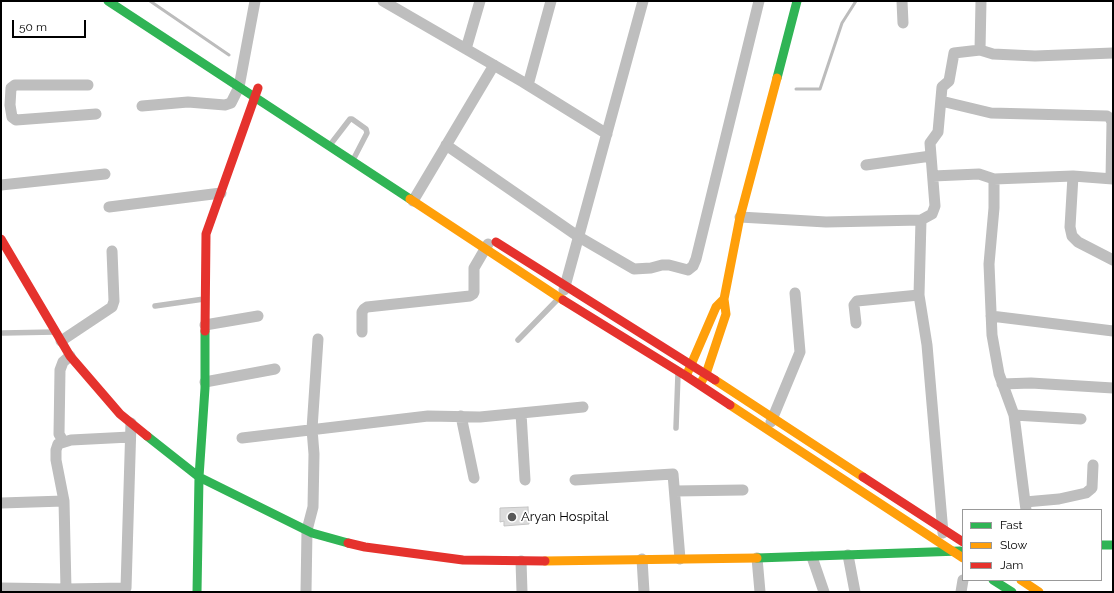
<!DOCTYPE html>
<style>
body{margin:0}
#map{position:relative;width:1114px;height:593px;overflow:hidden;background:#fff;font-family:Raleway,sans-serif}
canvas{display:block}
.frame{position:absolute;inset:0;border:2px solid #000;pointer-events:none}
.legend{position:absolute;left:962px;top:509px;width:140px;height:72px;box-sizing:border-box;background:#fff;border:1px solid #999;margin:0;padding:5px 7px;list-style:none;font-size:12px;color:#000}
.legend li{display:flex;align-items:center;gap:8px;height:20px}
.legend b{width:20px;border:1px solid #999}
.scale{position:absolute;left:12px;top:20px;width:74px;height:18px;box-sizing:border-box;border:2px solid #000;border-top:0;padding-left:5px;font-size:12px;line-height:14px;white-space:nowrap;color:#000;-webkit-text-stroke:3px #fff;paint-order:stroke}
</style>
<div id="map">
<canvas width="1114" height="593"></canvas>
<div class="frame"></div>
<ul class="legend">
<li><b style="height:5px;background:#30b455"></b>Fast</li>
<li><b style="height:5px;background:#ff9f0a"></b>Slow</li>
<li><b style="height:5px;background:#e5322d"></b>Jam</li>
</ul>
<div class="scale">50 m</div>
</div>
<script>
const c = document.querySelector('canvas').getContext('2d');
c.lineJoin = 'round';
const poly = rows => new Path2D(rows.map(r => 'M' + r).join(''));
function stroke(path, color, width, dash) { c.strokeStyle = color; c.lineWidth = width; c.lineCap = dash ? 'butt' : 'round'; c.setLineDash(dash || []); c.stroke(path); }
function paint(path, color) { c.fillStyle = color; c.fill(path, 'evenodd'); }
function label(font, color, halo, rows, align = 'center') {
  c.font = font + ' Raleway,sans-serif'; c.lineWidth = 3.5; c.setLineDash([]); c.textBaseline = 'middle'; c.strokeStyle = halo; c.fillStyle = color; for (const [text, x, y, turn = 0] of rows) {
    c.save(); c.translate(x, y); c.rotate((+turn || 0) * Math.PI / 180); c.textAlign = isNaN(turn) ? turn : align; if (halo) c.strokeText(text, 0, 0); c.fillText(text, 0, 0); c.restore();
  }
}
stroke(poly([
 [150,1,229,55],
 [796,89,820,89,842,23,856,1]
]), '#bcbcbc', 3);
const building = poly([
 [528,507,529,524,504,526,504,521,500,522,500,508,528,507]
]);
paint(building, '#dcdcdc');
stroke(building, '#c5c5c5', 1);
stroke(poly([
 [330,145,350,119,352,119,366,129,367,133,353,160],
 [155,306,204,299],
 [3,333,55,332],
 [518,340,558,299],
 [676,428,678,374]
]), '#bebebe', 5.5);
stroke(poly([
 [383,1,523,82,607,134],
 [902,1,903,23],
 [466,49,480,1],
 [980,50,981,1],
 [88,85,15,85,11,88,10,105,12,117,16,120,96,114],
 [528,85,551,1],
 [941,101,991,113,1107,116,1110,118,1112,122,1111,179],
 [142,106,188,102,225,105,231,103,239,87,255,1],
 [446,145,579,237,634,269,651,268,662,265,669,265,688,270,693,266,696,259,759,1],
 [866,165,931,156],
 [933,176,979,174,994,179,1073,176,1070,227,1072,236,1078,242,1113,260],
 [1073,176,1113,179],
 [994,179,994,208,989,264,992,335,999,374,1014,415,1026,510],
 [1,185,105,174],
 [413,201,494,65],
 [109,207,221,193],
 [740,217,826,222,921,220,932,214,935,206,930,143,938,132,942,87,949,81,954,53,980,50,993,54,1035,56,1113,53],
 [921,220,919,295,927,345,943,533],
 [564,290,643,1],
 [991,316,1113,331],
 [856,323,854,305,857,301,919,295],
 [205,325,258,316],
 [362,332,362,312,364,309,367,307,470,296,473,294,474,292,474,268,488,244],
 [61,341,112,307,114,301,112,251],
 [205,382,275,369],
 [1002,384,1031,383,1113,388],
 [521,413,525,480],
 [1014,415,1081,419],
 [461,416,474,478],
 [771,422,800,352,795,293],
 [242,438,428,416,480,417,583,407],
 [63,441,59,434,60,370,63,362,70,356],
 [575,480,673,474,680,559],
 [675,491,743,490],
 [1025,502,1059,499,1086,493,1092,488,1093,465],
 [1,503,64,501],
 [848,555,855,592],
 [812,557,824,592],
 [757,558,760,592],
 [642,559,644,592],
 [521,561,522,592],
 [1,588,66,589,126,588,131,423],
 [66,589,64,501,56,460,56,450,58,444,71,440,130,437],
 [306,592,307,530,313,507,314,454,312,429,318,339],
 [961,592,963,580]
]), '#bebebe', 11);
stroke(poly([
 [108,1,410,199],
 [777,78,797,1],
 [147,436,199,477,312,533,348,543],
 [1101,545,1113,545],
 [757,558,960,551],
 [993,580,1012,592],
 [197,592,199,477,205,388,205,331]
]), '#30b455', 9);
stroke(poly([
 [410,199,563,300],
 [687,374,716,307,724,299],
 [715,380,863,477],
 [700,384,706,374,726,314,724,299,740,217,777,78],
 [730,405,963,558],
 [545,561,757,558],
 [1021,580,1039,592]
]), '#ff9f0a', 9);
stroke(poly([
 [1,239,70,356,120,414,147,436],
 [496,242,715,380],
 [563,300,686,376,730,405],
 [205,331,206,234,258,88],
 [863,477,963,542],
 [348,543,365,547,463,560,545,561]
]), '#e5322d', 9);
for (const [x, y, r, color] of [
 [512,517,5,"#595959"]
]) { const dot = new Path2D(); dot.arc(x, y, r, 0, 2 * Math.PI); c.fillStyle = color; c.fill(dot); stroke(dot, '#fff', 1.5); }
label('13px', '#000', '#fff', [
 ["Aryan Hospital",521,517]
], 'left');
</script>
